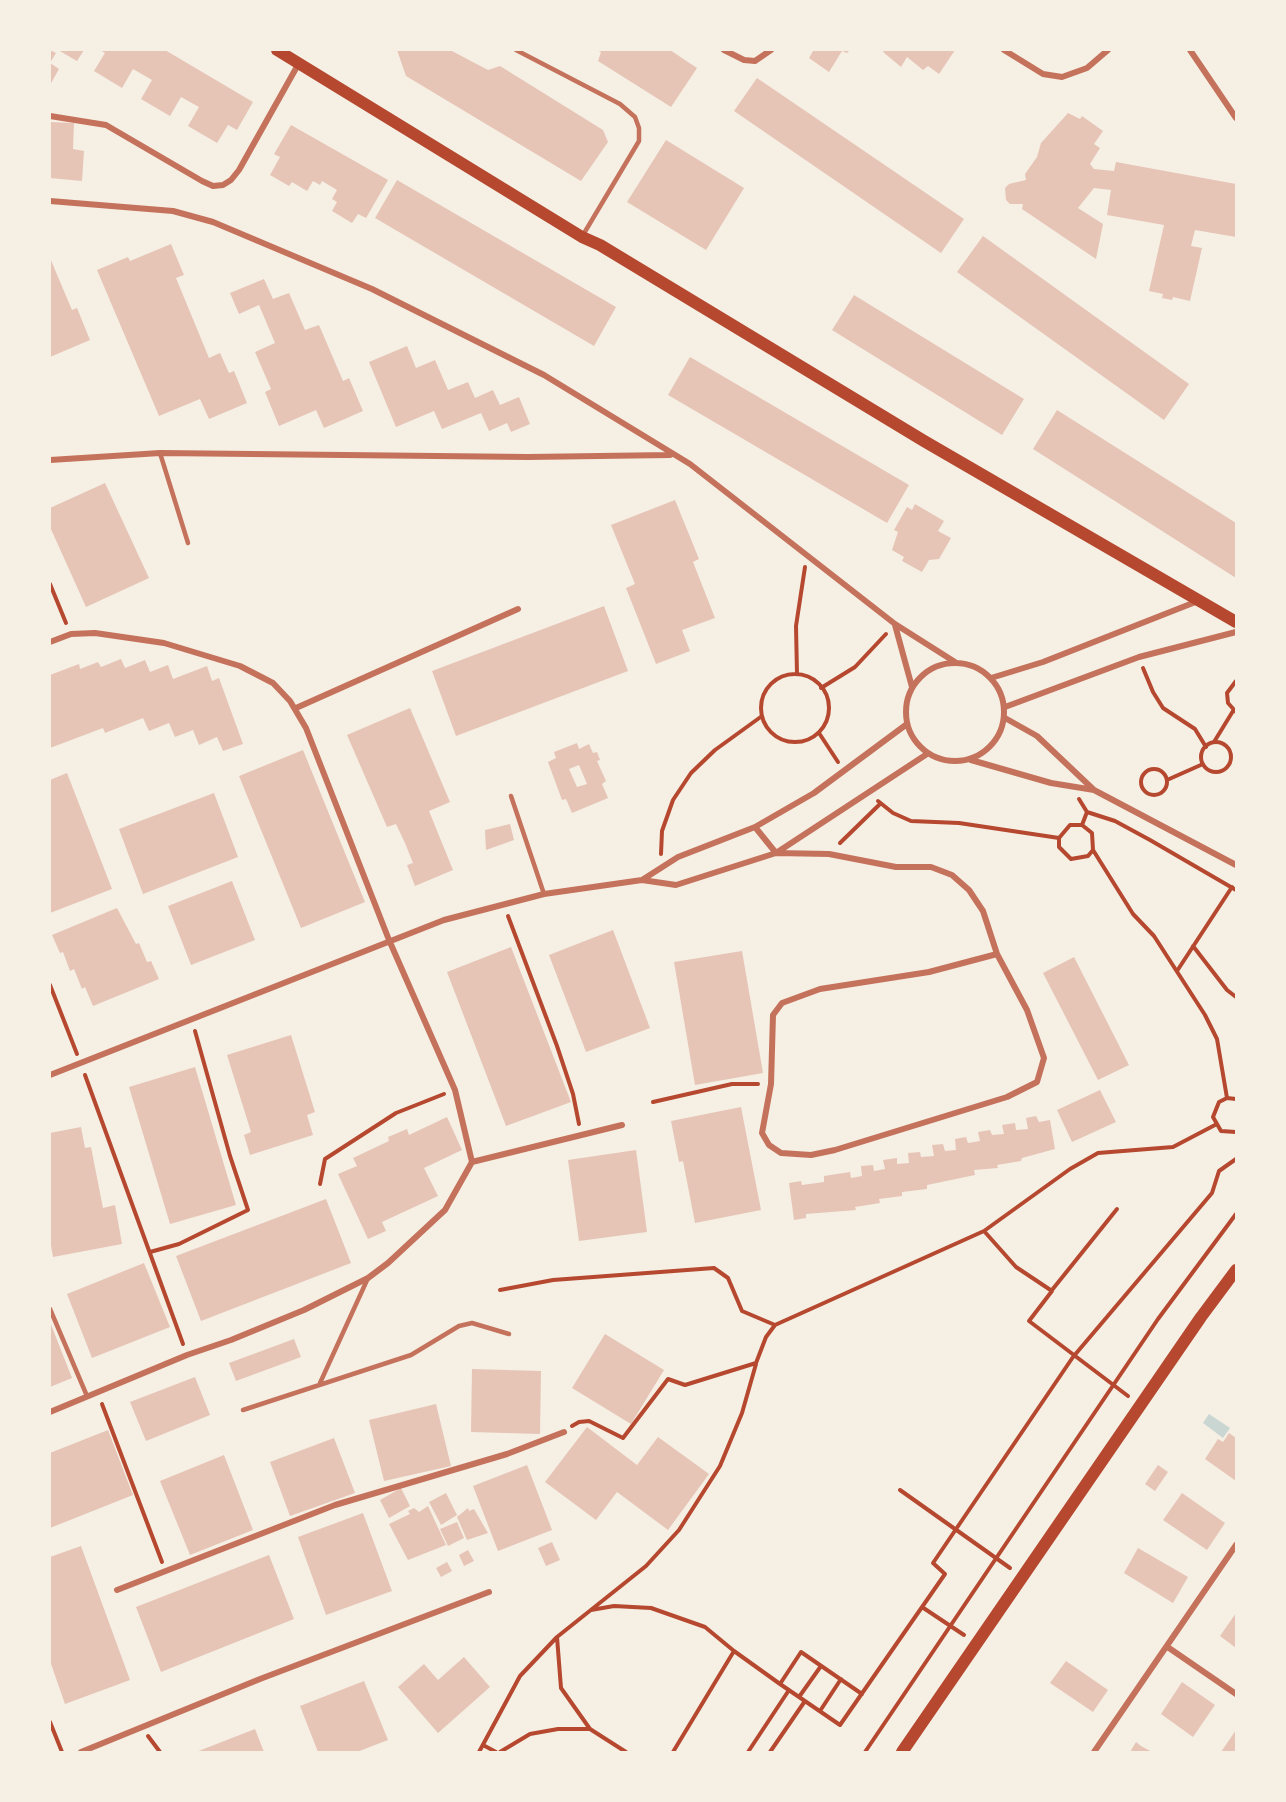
<!DOCTYPE html>
<style>
body{margin:0}
#map{position:relative;width:1286px;height:1802px;overflow:hidden;background:#f6efe4;font-family:"Golos Text",sans-serif}
canvas{display:block}
.frame{position:absolute;inset:0;border:51px solid #f6efe4;pointer-events:none}
</style>
<div id="map">
<canvas width="1286" height="1802"></canvas>
<div class="frame"></div>
</div>
<script>
const c = document.querySelector('canvas').getContext('2d');
c.lineJoin = 'round';
function paint(path, color) { c.fillStyle = color; c.fill(path, 'evenodd'); }
const poly = rows => new Path2D(rows.map(r => 'M' + r).join(''));
function stroke(path, color, width, dash) { c.strokeStyle = color; c.lineWidth = width; c.lineCap = dash ? 'butt' : 'round'; c.setLineDash(dash || []); c.stroke(path); }
paint(poly([
 [1209,1414,1230,1428,1223,1438,1203,1423]
]), '#c9d6d2');
paint(poly([
 [50,50,56,53,50,63],
 [58,50,84,50,77,61],
 [100,50,165,50,253,102,237,130,228,125,217,143,188,126,199,107,181,97,170,116,141,99,152,80,133,69,122,88,94,71,105,53],
 [397,50,450,50,488,70,500,66,603,130,608,142,581,181,406,76],
 [596,50,670,50,697,68,671,107,598,61,601,52],
 [810,50,850,50,847,53,842,51,829,72,809,58,813,51],
 [885,50,955,50,939,74,928,66,923,70,907,57,901,67,883,52],
 [50,63,59,69,50,85],
 [757,78,964,219,941,253,734,111],
 [1068,113,1080,119,1082,116,1103,131,1094,144,1100,148,1090,164,1094,169,1114,171,1116,162,1236,184,1236,237,1195,230,1191,246,1202,248,1190,301,1173,297,1172,300,1162,298,1163,294,1149,291,1164,225,1107,215,1111,190,1094,188,1078,208,1103,224,1096,259,1022,209,1023,204,1010,204,1006,200,1005,188,1009,184,1026,180,1025,174,1037,157,1041,143],
 [50,122,74,123,73,149,84,151,82,181,50,178],
 [291,125,388,180,366,218,358,214,352,223,332,211,337,202,332,199,337,190,322,181,320,185,313,181,307,191,292,182,289,186,270,175,280,157,274,154],
 [666,140,744,188,706,250,627,202],
 [397,180,616,307,594,346,375,218],
 [983,236,1189,384,1164,420,957,272],
 [171,244,184,275,176,278,209,358,220,353,229,373,234,371,247,403,209,419,200,399,159,416,97,270,128,257,130,261],
 [50,258,72,310,77,308,90,340,50,357],
 [264,279,273,299,289,293,305,330,319,325,343,381,349,378,363,411,324,428,316,410,279,426,265,392,271,389,255,352,275,343,259,305,239,314,230,293],
 [854,295,1024,399,1002,435,832,330],
 [407,346,416,368,435,360,448,390,468,382,475,398,493,390,500,405,519,397,530,424,511,432,507,423,489,431,481,413,442,429,434,411,396,427,369,362],
 [690,357,909,485,887,523,668,395],
 [1057,410,1236,523,1236,578,1033,449],
 [105,483,149,578,86,607,50,527,50,508],
 [675,500,699,559,693,562,715,618,682,630,690,651,656,664,626,588,635,584,611,525],
 [915,504,944,521,938,531,951,538,939,559,929,560,922,572,902,561,904,557,892,550,898,532,894,530,907,507,912,510],
 [604,606,628,671,456,736,432,671],
 [121,659,125,668,145,660,150,672,168,665,173,679,207,666,212,681,219,678,243,744,223,751,217,737,199,745,193,730,175,737,169,723,149,731,143,718,105,733,103,728,50,748,50,675,79,664,80,669,98,662,101,667],
 [410,708,450,802,429,811,453,870,415,886,407,865,413,863,405,843,396,824,387,827,347,735],
 [577,743,579,749,589,744,593,753,597,752,600,760,597,761,606,781,602,784,608,798,572,813,566,799,562,800,548,762,556,758,554,752],
 [579,765,587,784,577,787,569,769],
 [303,750,365,902,301,928,239,776],
 [67,773,112,889,50,913,50,780],
 [214,793,238,857,143,894,119,829],
 [510,824,514,840,486,850,485,830],
 [232,881,255,940,191,965,168,906],
 [117,908,136,944,139,943,147,962,151,961,159,979,93,1006,85,987,82,989,74,969,70,971,63,952,60,953,52,935],
 [613,930,650,1028,586,1052,549,955],
 [511,947,571,1102,506,1126,447,972],
 [742,951,763,1073,695,1085,674,962],
 [1074,957,1129,1065,1098,1080,1043,973],
 [291,1035,315,1112,307,1115,313,1135,250,1155,244,1135,251,1132,227,1055],
 [195,1067,236,1205,170,1224,129,1087],
 [1100,1090,1116,1122,1072,1142,1057,1110],
 [741,1107,761,1210,695,1223,683,1161,679,1162,671,1121],
 [1036,1116,1039,1122,1050,1120,1055,1149,1022,1158,1021,1161,997,1165,998,1168,974,1170,975,1175,927,1185,927,1189,902,1192,902,1196,879,1199,880,1203,855,1207,856,1210,806,1214,806,1218,794,1220,789,1183,801,1181,802,1185,824,1182,824,1176,850,1172,851,1178,862,1176,861,1166,873,1165,874,1171,885,1169,883,1160,897,1158,897,1164,909,1163,908,1153,920,1152,921,1157,934,1156,932,1145,943,1144,945,1151,956,1150,955,1139,966,1137,968,1143,980,1141,978,1132,990,1130,992,1135,1004,1134,1002,1125,1015,1123,1016,1130,1028,1129,1026,1118],
 [447,1117,462,1150,424,1168,438,1196,382,1222,386,1231,368,1239,338,1174,357,1166,353,1158,389,1141,388,1137,407,1129,409,1135],
 [81,1127,85,1148,91,1147,103,1208,115,1205,122,1244,53,1257,50,1240,50,1133],
 [636,1150,647,1232,579,1241,568,1160],
 [326,1199,351,1263,201,1321,176,1256],
 [144,1263,170,1327,92,1358,67,1294],
 [50,1322,72,1378,50,1387],
 [605,1334,664,1370,631,1424,572,1388],
 [294,1339,301,1357,236,1381,229,1363],
 [472,1369,541,1371,540,1434,471,1432],
 [195,1377,210,1415,146,1441,130,1402],
 [436,1404,451,1466,384,1481,369,1420],
 [587,1427,637,1465,658,1437,709,1474,668,1530,617,1492,596,1520,545,1482],
 [108,1430,133,1495,50,1528,50,1453],
 [1229,1433,1236,1438,1236,1481,1205,1459,1218,1439,1223,1442],
 [334,1438,355,1493,290,1516,270,1462],
 [224,1455,253,1530,190,1555,160,1481],
 [527,1465,552,1530,498,1551,473,1486],
 [1158,1465,1168,1472,1155,1491,1145,1484],
 [401,1488,410,1506,389,1518,380,1500],
 [446,1493,457,1515,441,1525,429,1502],
 [1182,1493,1225,1523,1207,1550,1163,1520],
 [428,1506,446,1545,408,1560,389,1524,410,1514,408,1511,414,1508,419,1512],
 [468,1508,469,1511,474,1509,488,1533,467,1540,457,1517],
 [363,1513,392,1591,326,1615,298,1537],
 [457,1522,464,1538,448,1546,440,1529],
 [552,1542,560,1560,546,1566,538,1548],
 [81,1546,130,1680,65,1704,50,1661,50,1557],
 [1138,1548,1188,1577,1173,1603,1124,1573],
 [468,1550,474,1561,464,1566,459,1555],
 [269,1555,294,1619,161,1672,136,1607],
 [447,1562,452,1571,441,1577,436,1568],
 [1236,1613,1236,1648,1220,1636],
 [464,1657,490,1687,438,1733,398,1687,424,1664,438,1680],
 [1066,1661,1108,1690,1093,1712,1050,1683],
 [364,1681,388,1740,357,1752,318,1752,300,1706],
 [1182,1682,1215,1705,1193,1737,1161,1714],
 [255,1729,264,1752,196,1752],
 [1236,1730,1236,1752,1221,1752],
 [1136,1742,1141,1746,1152,1752,1130,1752]
]), '#e6c5b7');
stroke(poly([
 [50,584,66,623],
 [1143,668,1153,692,1163,708,1195,729,1206,747],
 [797,674,796,626,805,567],
 '761 708a34 34 0 1 1 68 0a34 34 0 1 1-68 0Z',
 [1236,681,1227,693,1228,703,1236,712],
 [821,688,855,667,886,634],
 [819,733,838,762],
 [1214,742,1233,711],
 '1201 757a15 15 0 1 1 30 0a15 15 0 1 1-30 0Z',
 '1141 782a13 13 0 1 1 26 0a13 13 0 1 1-26 0Z',
 [1167,780,1203,764],
 [1079,799,1087,812,1115,821,1150,840,1236,890],
 [878,801,893,813,911,821,959,823,1059,838],
 [1082,825,1087,812],
 [840,843,880,804],
 [1093,850,1088,856,1071,859,1059,847,1059,838,1070,825,1082,825,1092,833,1093,850,1133,914,1154,936,1205,1015,1217,1039,1227,1098],
 [661,854,662,831,673,800,691,773,715,750,762,716],
 [508,916,557,1046,573,1094,579,1124],
 [1193,946,1227,990,1236,997],
 [1177,971,1232,887],
 [50,985,77,1054],
 [85,1075,183,1344],
 [1236,1099,1227,1098,1219,1102,1213,1117,1221,1131,1236,1132],
 [653,1102,732,1084,758,1084],
 [320,1184,325,1159,396,1113,444,1094],
 [984,1231,1070,1169,1098,1153,1173,1147,1215,1125],
 [150,1252,179,1244,248,1210,230,1156,195,1031],
 [500,1290,553,1280,714,1268,728,1278,742,1311,775,1325],
 [1052,1290,1117,1209],
 [102,1404,162,1562],
 [572,1426,579,1422,589,1421,623,1438,668,1379,685,1385,756,1363,766,1337,775,1325,984,1231,1016,1267,1052,1291,1029,1321,1128,1396],
 [900,1490,1010,1568],
 [922,1607,964,1635],
 [591,1610,614,1606,651,1608,705,1627,734,1651],
 [557,1637,561,1688,590,1729,626,1752],
 [862,1694,801,1652,780,1684,840,1725,945,1574,933,1563,1073,1357,1212,1193,1219,1171,1236,1159],
 [799,1697,821,1666],
 [820,1711,841,1679],
 [50,1722,62,1752],
 [148,1736,160,1752],
 [483,1745,496,1752],
 [479,1752,520,1676,557,1637,646,1566,679,1530,720,1466,742,1413,756,1364],
 [500,1752,530,1734,558,1729,589,1729],
 [673,1752,734,1651,780,1684],
 [748,1752,789,1690],
 [770,1752,805,1701],
 [865,1752,1158,1319,1236,1214]
]), '#b5482f', 4);
stroke(poly([
 [516,50,620,104,635,117,639,128,639,141,583,235],
 [160,453,188,543],
 [511,796,544,894],
 [50,1309,87,1396],
 [320,1383,368,1278],
 [243,1410,411,1355,459,1326,472,1323,509,1334]
]), '#c5725c', 4.5);
stroke(poly([
 [724,50,744,60,755,61,771,50],
 [1004,50,1043,74,1062,77,1087,68,1108,50],
 [1190,50,1236,118],
 [50,116,106,125,202,181,213,186,223,185,231,180,239,170,299,63],
 [50,201,173,211,213,222,372,289,544,375,690,464,895,624,955,662],
 [50,460,160,453,528,457,670,455],
 [895,625,912,687],
 [50,642,71,634,95,633,164,643,240,666,273,683,290,701,306,728,389,940,455,1090,472,1162,445,1210,388,1263,368,1278,304,1310,231,1340,187,1355,50,1412],
 '906 712a49 49 0 1 1 98 0a49 49 0 1 1-98 0Z',
 [991,678,1043,662,1198,601],
 [1005,707,1139,657,1236,632],
 [296,708,518,609],
 [1005,718,1037,736,1094,790,1236,865],
 [971,760,1051,783,1094,790],
 [755,827,776,853,829,854,896,867,931,867,952,875,969,890,983,911,997,954,1027,1010,1044,1058,1037,1082,1007,1097,835,1150,811,1155,781,1153,769,1145,762,1133,771,1084,773,1015,782,1003,820,989,929,972,997,954],
 [642,880,678,857,755,827,814,793,907,724],
 [50,1075,444,920,544,894,642,880,676,885,776,853,927,754],
 [472,1162,622,1125],
 [117,1590,335,1505,507,1454,564,1432],
 [1169,1648,1236,1694],
 [81,1752,260,1679,489,1592],
 [1094,1752,1236,1545]
]), '#c5725c', 6);
stroke(poly([
 [277,50,582,237,600,245,924,441,1236,622],
 [902,1752,1201,1317,1236,1270]
]), '#b5482f', 12);
</script>
